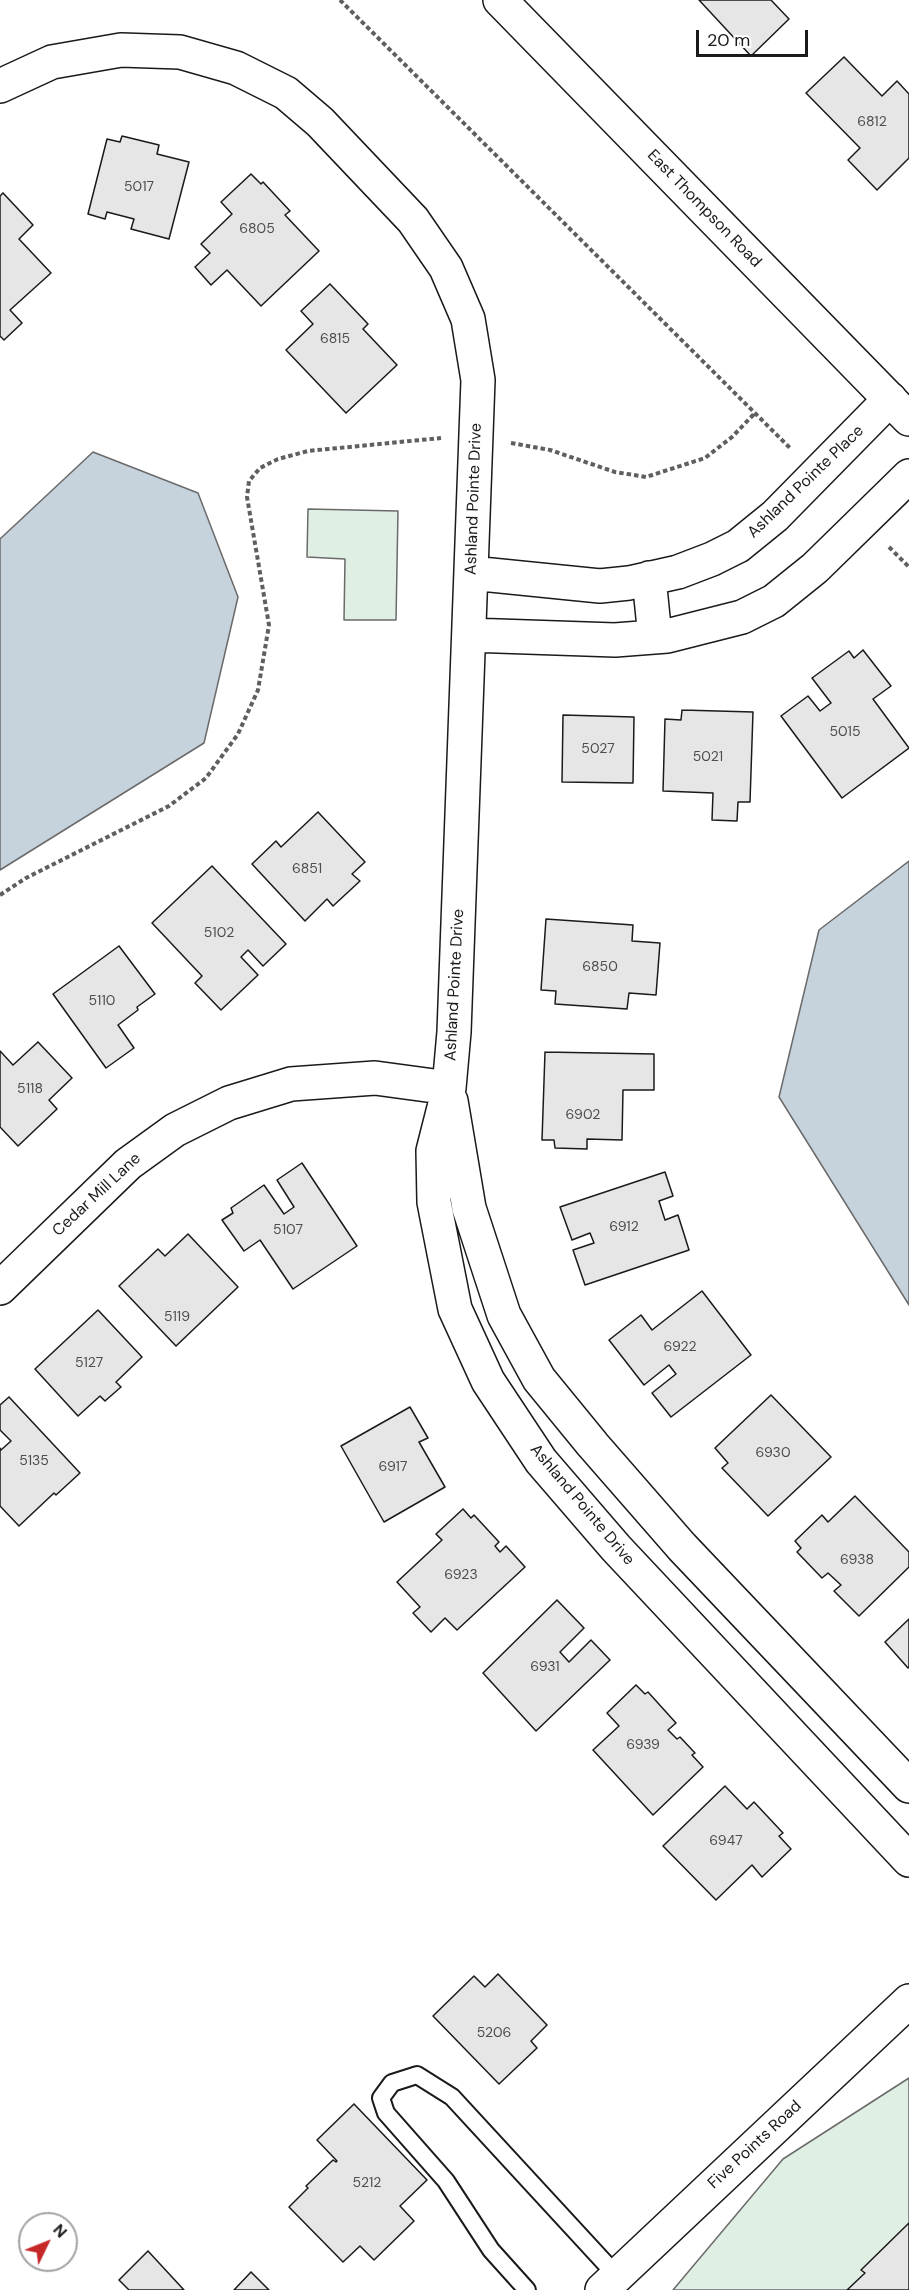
<!DOCTYPE html>
<style>
body{margin:0}
#map{position:relative;width:909px;height:2290px;overflow:hidden;background:#fff;font-family:"DM Sans",sans-serif}
canvas{display:block}
.north{position:absolute;left:18px;top:2212px;width:60px;height:60px;box-sizing:border-box;background:#fff;border:2px solid #a3a3a3;border-radius:50%;rotate:47deg;font-size:16px;font-weight:700;line-height:24px;text-align:center;color:#1a1a1a}
.north::after{content:'';display:block;margin:auto;width:21px;height:27px;background:#c62828;clip-path:polygon(50% 0,100% 100%,50% 72%,0 100%)}
.scale{position:absolute;left:696px;top:30px;width:112px;height:27px;box-sizing:border-box;border:3px solid #1a1a1a;border-top:0;padding-left:8px;font-size:18px;line-height:21px;white-space:nowrap;color:#1a1a1a;-webkit-text-stroke:4px #fff;paint-order:stroke}
</style>
<div id="map">
<canvas width="909" height="2290"></canvas>
<div class="north">N</div>
<div class="scale">20 m</div>
</div>
<script>
const c = document.querySelector('canvas').getContext('2d');
c.lineJoin = 'round';
function paint(path, color) { c.fillStyle = color; c.fill(path, 'evenodd'); }
const poly = rows => new Path2D(rows.map(r => 'M' + r).join(''));
function stroke(path, color, width, dash) { c.strokeStyle = color; c.lineWidth = width; c.lineCap = dash ? 'butt' : 'round'; c.setLineDash(dash || []); c.stroke(path); }
function label(font, color, halo, rows, align = 'center') {
  c.font = font + ' "DM Sans",sans-serif'; c.lineWidth = 4.5; c.setLineDash([]); c.textBaseline = 'middle'; c.strokeStyle = halo; c.fillStyle = color; for (const [text, x, y, turn = 0] of rows) {
    c.save(); c.translate(x, y); c.rotate((+turn || 0) * Math.PI / 180); c.textAlign = isNaN(turn) ? turn : align; if (halo) c.strokeText(text, 0, 0); c.fillText(text, 0, 0); c.restore();
  }
}
const green = poly([
 [308,509,398,511,396,620,344,620,345,559,307,557,308,509],
 [909,2078,909,2290,673,2290,783,2159,909,2078]
]);
paint(green, '#e0efe3');
stroke(green, '#6a6a6a', 1.5);
const water = poly([
 [93,452,198,493,238,597,204,743,0,870,0,539,93,452],
 [909,861,909,1305,779,1097,819,930,909,861]
]);
paint(water, '#c6d2dc');
stroke(water, '#6a6a6a', 1.5);
const building = poly([
 [699,0,771,0,789,19,751,56,699,0],
 [844,57,882,96,897,81,909,94,909,158,877,190,848,160,860,148,806,93,844,57],
 [122,136,159,145,157,154,189,162,169,239,131,229,134,219,107,212,105,219,88,214,107,139,120,142,122,136],
 [251,174,261,184,263,182,290,211,285,215,319,251,261,306,227,270,211,285,195,267,210,253,201,244,232,214,221,202,251,174],
 [3,193,33,225,19,239,51,273,10,310,22,323,4,340,0,336,0,196,3,193],
 [330,284,368,324,363,329,397,365,346,413,286,350,313,324,301,311,330,284],
 [863,650,891,686,873,699,909,748,842,798,781,716,808,696,820,711,831,703,812,678,849,651,854,658,863,650],
 [682,710,753,712,750,802,738,802,737,821,712,820,713,793,663,791,665,719,681,720,682,710],
 [563,715,634,717,633,783,562,782,563,715],
 [318,812,365,862,352,874,360,881,333,906,327,899,305,921,252,864,276,841,281,847,318,812],
 [212,866,286,944,263,966,248,950,241,957,258,975,221,1010,195,983,202,976,152,923,212,866],
 [546,919,633,925,632,941,660,943,656,995,629,993,627,1009,555,1004,556,991,541,990,546,919],
 [119,946,155,994,137,1007,138,1010,118,1025,134,1048,106,1068,53,994,119,946],
 [38,1042,72,1078,49,1100,57,1109,18,1146,0,1127,0,1051,13,1065,38,1042],
 [545,1052,654,1054,654,1090,623,1090,622,1140,587,1139,587,1149,555,1148,554,1140,542,1140,545,1052],
 [302,1163,357,1246,293,1289,260,1240,244,1251,222,1220,233,1213,231,1208,264,1185,284,1214,294,1207,277,1180,302,1163],
 [665,1172,673,1196,659,1201,665,1220,678,1215,689,1250,585,1285,573,1250,594,1243,590,1233,572,1240,560,1207,665,1172],
 [188,1234,238,1287,176,1346,119,1286,158,1249,165,1256,188,1234],
 [702,1291,751,1355,671,1417,652,1393,676,1374,669,1365,644,1385,609,1340,641,1315,652,1330,702,1291],
 [98,1310,142,1357,116,1382,121,1387,105,1401,100,1396,78,1416,35,1369,98,1310],
 [771,1395,831,1457,768,1516,722,1468,728,1463,715,1448,771,1395],
 [9,1397,80,1473,56,1495,54,1493,19,1526,0,1506,0,1448,1,1450,11,1441,0,1430,0,1405,9,1397],
 [410,1407,428,1438,419,1442,445,1487,384,1522,341,1446,410,1407],
 [855,1496,909,1552,909,1567,859,1616,834,1591,841,1585,828,1573,822,1578,797,1552,801,1548,795,1541,822,1515,828,1522,855,1496],
 [463,1509,471,1518,474,1515,499,1542,495,1546,500,1552,506,1546,525,1567,457,1630,445,1618,431,1632,413,1613,420,1607,397,1582,442,1540,436,1534,463,1509],
 [557,1600,584,1628,560,1652,569,1662,591,1640,610,1660,536,1731,483,1673,557,1600],
 [909,1619,909,1667,908,1668,885,1642,909,1619],
 [636,1685,645,1694,648,1692,676,1723,668,1730,677,1739,680,1737,695,1753,692,1755,703,1767,653,1815,593,1750,619,1726,607,1713,636,1685],
 [725,1786,747,1809,754,1802,783,1833,779,1836,791,1849,762,1877,752,1865,716,1900,663,1846,725,1786],
 [498,1974,547,2025,531,2041,537,2048,499,2084,433,2016,474,1976,485,1987,498,1974],
 [354,2104,427,2180,400,2206,414,2221,374,2260,360,2246,343,2262,289,2207,308,2188,306,2186,333,2160,336,2162,337,2161,317,2140,354,2104],
 [909,2223,909,2290,847,2290,865,2273,861,2270,909,2223],
 [148,2251,184,2290,129,2290,119,2280,148,2251],
 [251,2272,269,2290,234,2290,251,2272]
]);
paint(building, '#e6e6e6');
stroke(building, '#1a1a1a', 1.5);
const service = poly([
 [527,2290,491,2250,446,2181,386,2113,381,2098,392,2083,417,2075,452,2097,617,2276]
]);
const minor = poly([
 [0,86,52,62,121,50,180,52,236,68,286,93,320,122,413,220,446,268,468,319,478,380,454,1032,449,1088,433,1151,434,1202,455,1309,488,1381,541,1461,616,1548,909,1860],
 [471,573,600,586,629,583,678,572,712,559,738,546,775,516,890,399],
 [649,578,655,637],
 [469,635,615,640,667,636,742,617,774,601,815,568,909,476],
 [451,1101,469,1208,504,1315,539,1379,593,1445,682,1547,909,1786],
 [0,1288,128,1164,175,1130,229,1103,291,1084,375,1078,449,1088]
]);
const tertiary = poly([
 [602,2290,909,2001]
]);
const secondary = poly([
 [500,0,909,419]
]);
stroke(service, '#1a1a1a', 20);
stroke(minor, '#1a1a1a', 36);
stroke(tertiary, '#1a1a1a', 36);
stroke(secondary, '#1a1a1a', 36);
stroke(poly([
 [340,0,790,448],
 [511,443,550,450,615,472,646,477,705,458,732,437,755,413],
 [889,547,909,567],
 [0,895,26,878,169,806,206,778,238,734,258,690,269,625,247,497,249,481,260,468,278,459,308,451,441,438]
]), '#5f5f5f', 4, [4.5, 3]);
stroke(service, '#fff', 16);
stroke(minor, '#fff', 33);
stroke(tertiary, '#fff', 33);
stroke(secondary, '#fff', 33);
label('14px', '#4d4d4d', null, [
 ["6812",872,122],
 ["5017",139,187],
 ["6805",257,229],
 ["6815",335,339],
 ["5015",845,732],
 ["5027",598,749],
 ["5021",708,757],
 ["6851",307,869],
 ["5102",219,933],
 ["6850",600,967],
 ["5110",102,1001],
 ["5118",30,1089],
 ["6902",583,1115],
 ["6912",624,1227],
 ["5107",288,1230],
 ["5119",177,1317],
 ["6922",680,1347],
 ["5127",89,1363],
 ["6930",773,1453],
 ["5135",34,1461],
 ["6917",393,1467],
 ["6938",857,1560],
 ["6923",461,1575],
 ["6931",545,1667],
 ["6939",643,1745],
 ["6947",726,1841],
 ["5206",494,2033],
 ["5212",367,2183]
]);
label('16px', '#1a1a1a', '#fff', [
 ["East Thompson Road",704,209,46],
 ["Ashland Pointe Place",806,482,-44],
 ["Ashland Pointe Drive",474,499,-88],
 ["Ashland Pointe Drive",455,985,-87],
 ["Cedar Mill Lane",97,1195,-43],
 ["Ashland Pointe Drive",582,1505,50],
 ["Five Points Road",755,2145,-43]
]);
</script>
